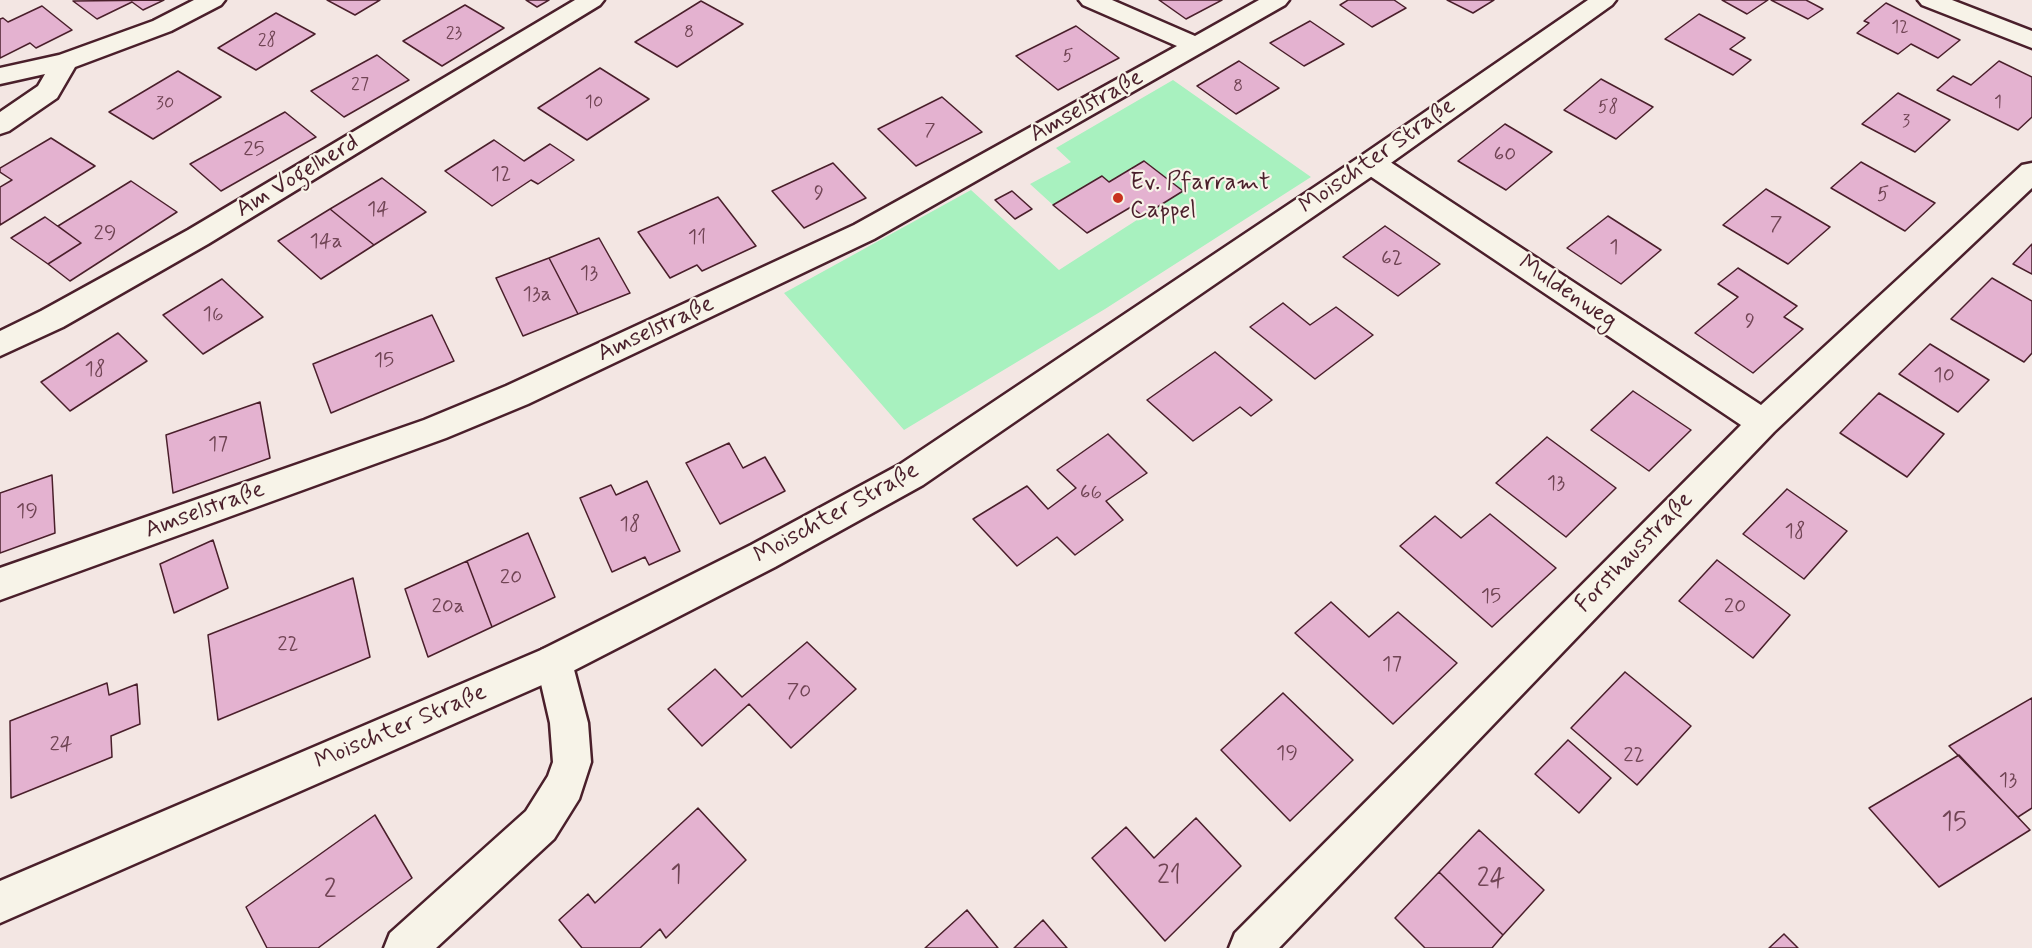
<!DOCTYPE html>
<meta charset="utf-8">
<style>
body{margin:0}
canvas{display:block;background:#f3e6e3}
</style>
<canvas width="2032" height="948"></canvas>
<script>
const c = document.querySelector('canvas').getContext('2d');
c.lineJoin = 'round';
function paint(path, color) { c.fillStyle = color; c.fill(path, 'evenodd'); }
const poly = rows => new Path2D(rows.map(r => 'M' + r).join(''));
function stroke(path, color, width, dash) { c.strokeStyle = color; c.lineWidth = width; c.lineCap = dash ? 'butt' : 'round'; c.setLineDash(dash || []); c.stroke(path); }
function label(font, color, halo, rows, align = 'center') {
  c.font = font + ' Mynerve,sans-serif'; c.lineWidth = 4.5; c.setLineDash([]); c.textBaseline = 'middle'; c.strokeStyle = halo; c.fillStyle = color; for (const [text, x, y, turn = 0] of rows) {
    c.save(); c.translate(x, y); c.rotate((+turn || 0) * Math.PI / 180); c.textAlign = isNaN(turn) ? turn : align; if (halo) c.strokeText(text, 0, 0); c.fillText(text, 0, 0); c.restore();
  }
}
paint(poly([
 [1173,80,1311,177,1105,309,904,430,784,293,971,190,1059,270,1182,191,1144,161,1109,182,1053,205,1030,184,1071,162,1056,148]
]), '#a8f1bf');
const building = poly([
 [164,0,143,10,132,2,97,19,73,1,164,0],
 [327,0,380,0,355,15,327,0],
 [526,0,549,0,537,7,526,0],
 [1159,0,1222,0,1186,19,1159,0],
 [1348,0,1394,0,1406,8,1372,27,1340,5,1348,0],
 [1447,0,1494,0,1473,13,1447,0],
 [1722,0,1768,0,1747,14,1722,0],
 [1771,0,1806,0,1823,9,1808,19,1771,0],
 [701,1,743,24,677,67,635,42,701,1],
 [1886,3,1960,40,1938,58,1911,44,1898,54,1857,33,1869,23,1864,21,1886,3],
 [465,5,504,28,442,66,403,41,465,5],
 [42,6,72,30,36,48,30,43,0,58,0,19,3,18,8,22,42,6],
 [276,13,315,34,256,70,218,48,276,13],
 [1699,14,1745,38,1730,49,1751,60,1733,75,1665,39,1699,14],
 [1310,21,1344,44,1304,66,1270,43,1310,21],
 [1076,26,1119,58,1058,90,1016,56,1076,26],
 [377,55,409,80,344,117,311,91,377,55],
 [1239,61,1279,88,1236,114,1197,86,1239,61],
 [1999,61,2032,77,2032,117,2018,130,1937,90,1953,76,1971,85,1999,61],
 [600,68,649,99,587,140,538,108,600,68],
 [178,71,221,97,153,139,109,112,178,71],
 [1601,79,1653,107,1616,139,1564,110,1601,79],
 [1898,93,1950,120,1915,152,1862,124,1898,93],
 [942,97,982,132,916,166,878,129,942,97],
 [285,112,316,137,221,191,190,164,285,112],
 [1505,124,1552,152,1506,190,1458,161,1505,124],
 [51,138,95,166,0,225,0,187,12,180,0,172,0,168,51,138],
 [494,140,524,161,550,144,574,160,538,184,531,180,492,206,445,171,494,140],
 [1144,161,1183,191,1143,216,1131,207,1087,233,1053,205,1102,176,1109,182,1144,161],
 [1861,162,1935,203,1905,231,1831,188,1861,162],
 [833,163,866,198,804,228,772,191,833,163],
 [382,178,426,212,374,245,330,209,382,178],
 [131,181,177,212,70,281,48,264,81,243,58,226,131,181],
 [1766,189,1830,227,1788,264,1723,225,1766,189],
 [1012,191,1032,209,1015,219,995,200,1012,191],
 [718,197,756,246,702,271,697,265,670,278,638,232,718,197],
 [330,209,374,245,321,279,278,241,330,209],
 [1608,216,1661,250,1621,284,1567,248,1608,216],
 [45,217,81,243,48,264,11,238,45,217],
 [1385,226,1440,264,1398,296,1343,257,1385,226],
 [599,238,630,293,578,314,549,258,599,238],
 [2032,244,2032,274,2013,264,2032,244],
 [549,258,578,314,523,336,496,278,549,258],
 [1738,268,1797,306,1784,317,1803,329,1753,373,1695,333,1738,297,1718,284,1738,268],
 [1992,278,2032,301,2032,353,2024,362,1951,319,1992,278],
 [222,279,263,317,203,354,163,315,222,279],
 [1283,303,1310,325,1336,307,1373,335,1315,379,1250,327,1283,303],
 [432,315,454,361,331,413,313,364,432,315],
 [118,333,147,361,70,411,41,382,118,333],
 [1930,344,1989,380,1958,412,1899,374,1930,344],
 [1215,352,1272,400,1251,416,1240,407,1193,441,1147,400,1215,352],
 [1633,391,1691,430,1649,471,1591,430,1633,391],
 [1879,393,1944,434,1907,477,1840,433,1879,393],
 [260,402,270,458,173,493,166,435,260,402],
 [1108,434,1147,473,1106,501,1123,520,1075,555,1057,537,1017,566,973,519,1027,486,1048,509,1076,488,1057,470,1108,434],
 [1547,437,1616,488,1566,537,1496,483,1547,437],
 [729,443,743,468,765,457,785,491,720,524,686,463,729,443],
 [52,475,55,533,0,553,0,493,52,475],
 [647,481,680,551,649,565,645,557,612,572,580,498,611,485,616,495,647,481],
 [1787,489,1847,531,1804,579,1743,534,1787,489],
 [1490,514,1556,568,1492,627,1400,546,1435,516,1461,538,1490,514],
 [528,533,555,597,492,627,467,561,528,533],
 [213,540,228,588,174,613,160,564,213,540],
 [1717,560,1790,615,1753,658,1679,601,1717,560],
 [467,561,492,627,428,657,405,589,467,561],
 [353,578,370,657,218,720,208,635,353,578],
 [1331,602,1369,637,1398,612,1457,663,1393,724,1295,633,1331,602],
 [807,642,856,689,791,748,749,704,702,746,668,709,715,669,742,697,807,642],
 [1625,672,1691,726,1637,785,1571,728,1625,672],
 [107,683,109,695,137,684,140,724,111,736,112,757,11,798,10,721,107,683],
 [1283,693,1353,760,1290,821,1221,750,1283,693],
 [2032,698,2032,808,2018,817,1949,746,2032,698],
 [1568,740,1611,778,1579,813,1535,774,1568,740],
 [1959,755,2030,830,1939,887,1869,808,1959,755],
 [698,808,746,860,666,938,660,929,640,948,582,948,559,920,588,894,595,903,698,808],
 [375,815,412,878,318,948,267,948,246,907,375,815],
 [1196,818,1241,866,1165,941,1092,858,1126,827,1154,858,1196,818],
 [1479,830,1544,890,1503,935,1439,872,1479,830],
 [1439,872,1503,935,1492,948,1425,948,1395,918,1439,872],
 [967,910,998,948,925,948,967,910],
 [1043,920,1067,948,1014,948,1043,920],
 [1784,934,1798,948,1769,948,1784,934]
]);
paint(building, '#e4b2d0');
stroke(building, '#4a1f2b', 1.5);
const street = poly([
 [194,0,225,0,221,5,171,31,75,67,57,98,9,131,0,134,0,112,38,86,45,74,0,84,0,68,59,55,153,21,194,0],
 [575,0,604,0,600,5,208,244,63,327,0,356,0,331,41,311,188,230,575,0],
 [1079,0,1112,0,1195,36,1259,0,1289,0,1285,5,874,239,528,404,446,438,0,600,0,568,424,420,506,386,854,225,1177,46,1083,5,1079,0],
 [1918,0,1952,0,2032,31,2032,48,1922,5,1918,0],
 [1371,154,1381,156,1761,405,2022,165,2032,163,2032,188,1774,432,1279,948,1229,948,1235,933,1741,425,1361,170,1357,163,1361,156,1371,154],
 [554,645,567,650,572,662,588,723,591,762,579,799,554,839,436,948,384,948,390,933,526,811,548,776,553,762,550,723,536,662,541,650,554,645]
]);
const secondary = poly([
 [1588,0,1616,0,1612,5,1381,170,923,485,775,567,567,674,0,923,0,881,541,650,751,545,899,465,1361,156,1588,0]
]);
stroke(street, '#4a1f2b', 5);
stroke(secondary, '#4a1f2b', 5);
paint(street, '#f7f3e8');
paint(secondary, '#f7f3e8');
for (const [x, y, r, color] of [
 [1118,198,6,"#c8321e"]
]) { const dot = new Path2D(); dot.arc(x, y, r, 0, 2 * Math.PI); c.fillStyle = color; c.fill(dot); stroke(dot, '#f7f3e8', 2); }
label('18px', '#704454', null, [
 ["12",1900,28],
 ["8",689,33],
 ["23",454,34],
 ["28",267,41],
 ["5",1068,57],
 ["27",360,85],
 ["8",1238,87],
 ["10",594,103],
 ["1",1998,103],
 ["30",165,104],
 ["58",1608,108],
 ["3",1906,122],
 ["7",930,131]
]);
label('21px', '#704454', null, [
 ["25",254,151],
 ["60",1505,156],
 ["12",501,176],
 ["9",819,195],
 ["5",1883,196],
 ["14",378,211],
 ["7",1776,226],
 ["29",105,235],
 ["11",697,239],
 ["14a",326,243],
 ["1",1614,249],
 ["62",1392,260],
 ["13",589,275],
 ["13a",537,296],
 ["16",213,316],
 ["9",1750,323],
 ["15",384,362],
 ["18",95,371],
 ["10",1944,377],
 ["17",218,446],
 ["13",1556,485],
 ["66",1091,494],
 ["19",27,513],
 ["18",630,526],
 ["18",1795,533],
 ["20",511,579],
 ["15",1491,598],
 ["20a",448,608],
 ["20",1735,608],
 ["22",288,646],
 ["17",1392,666],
 ["70",799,693],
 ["24",61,746],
 ["19",1287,755],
 ["22",1634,757],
 ["13",2008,782]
]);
label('24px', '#4a1f2b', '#f7f3e8', [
 ["Amselstraße",1087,107,-29],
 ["Moischter Straße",1378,157,-35],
 ["Am Vogelherd",298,177,-31],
 ["Muldenweg",1567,293,34],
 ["Amselstraße",656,330,-25],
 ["Amselstraße",205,511,-20],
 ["Moischter Straße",837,514,-29],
 ["Forsthausstraße",1635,553,-46],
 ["Moischter Straße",401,728,-23]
]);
label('24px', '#4a1f2b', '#f7f3e8', [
 ["Ev. Pfarramt",1130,184],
 ["Cappel",1130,212]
], 'left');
label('26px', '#704454', null, [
 ["15",1954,824],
 ["1",676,877],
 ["21",1169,878],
 ["24",1491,881],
 ["2",330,892]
]);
</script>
